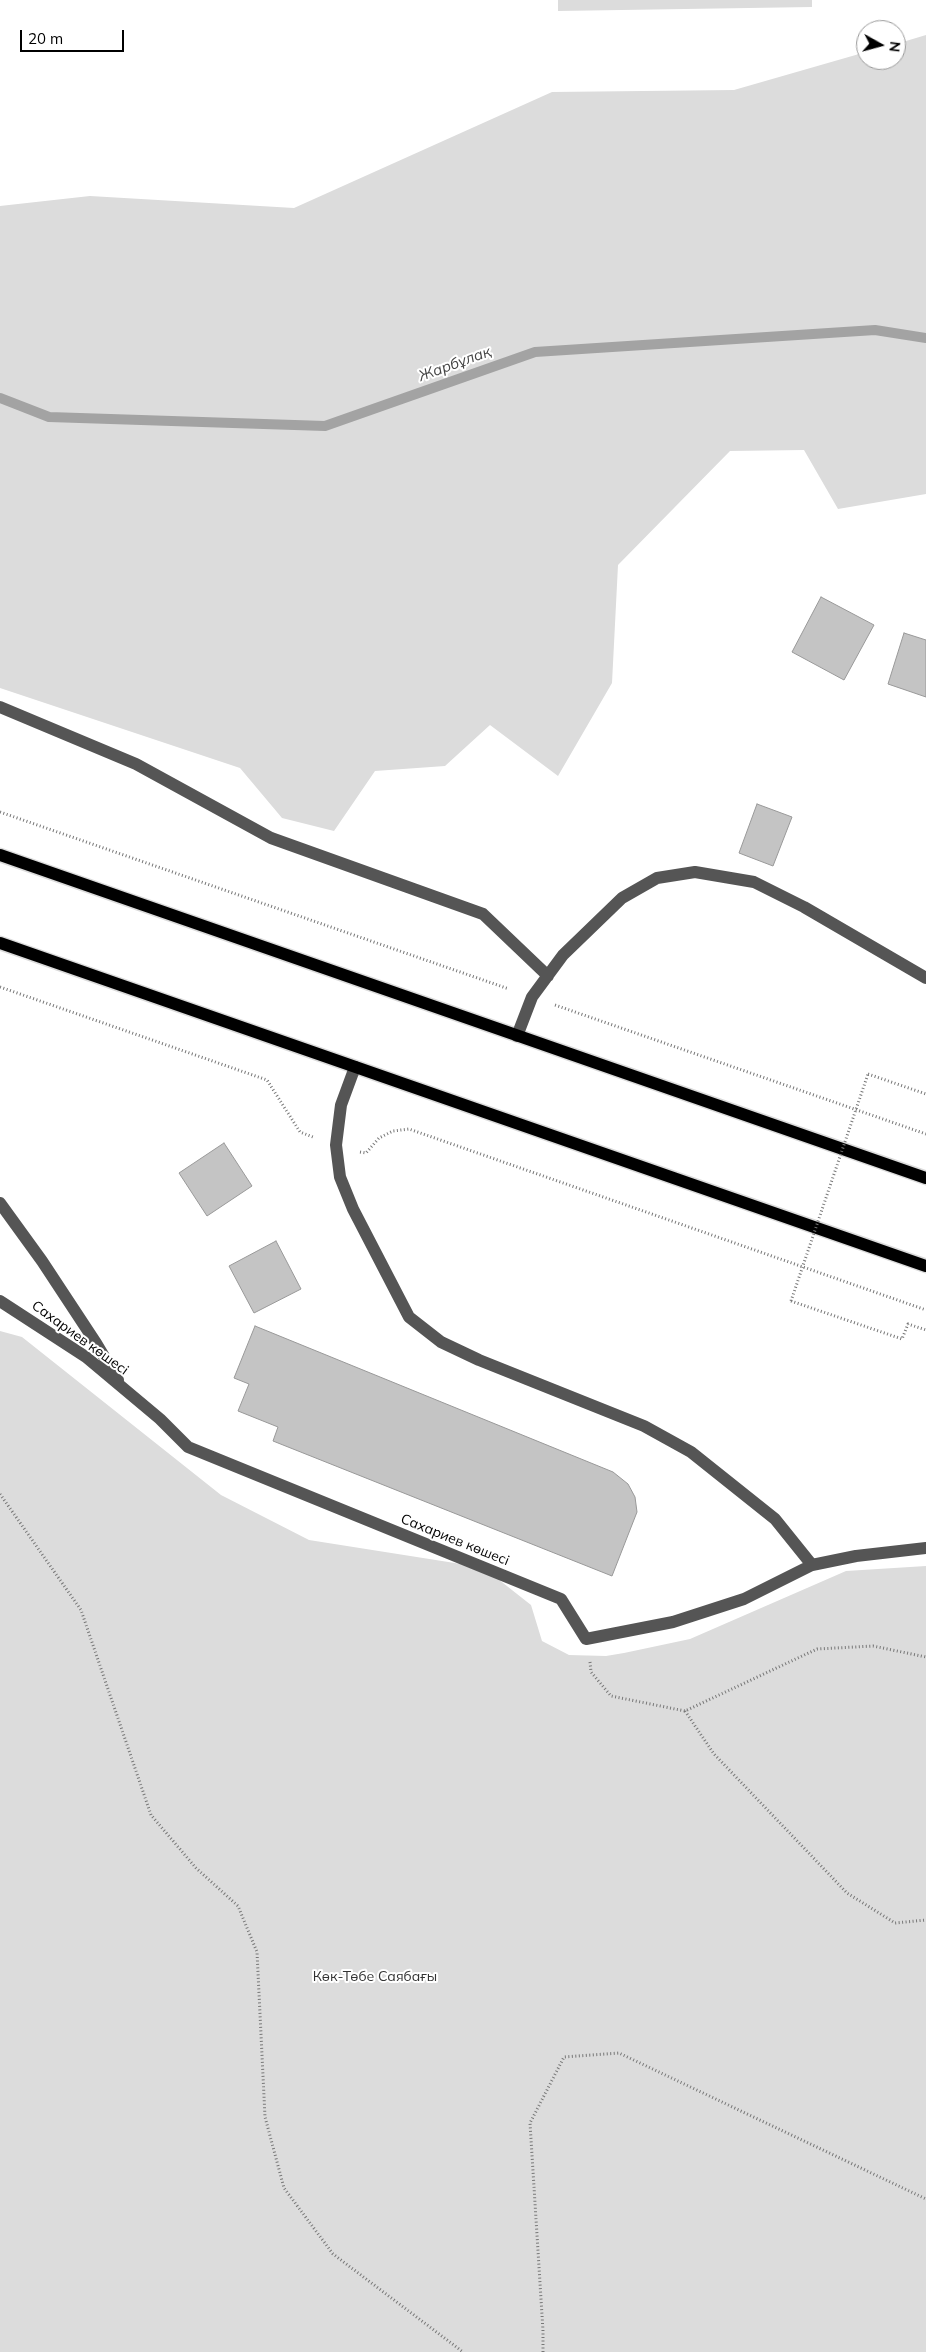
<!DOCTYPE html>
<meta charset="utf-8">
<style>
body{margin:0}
#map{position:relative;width:926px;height:2352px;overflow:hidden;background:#fff;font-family:Mulish,sans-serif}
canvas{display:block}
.north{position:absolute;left:856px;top:20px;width:50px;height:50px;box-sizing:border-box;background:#fff;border:1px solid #999;border-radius:50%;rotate:97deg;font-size:14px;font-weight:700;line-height:20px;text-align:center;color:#000}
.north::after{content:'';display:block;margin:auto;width:18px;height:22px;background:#000;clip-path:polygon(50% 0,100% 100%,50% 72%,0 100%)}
.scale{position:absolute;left:20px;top:30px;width:104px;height:22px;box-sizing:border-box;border:2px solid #000;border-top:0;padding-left:6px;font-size:15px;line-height:18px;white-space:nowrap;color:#000;-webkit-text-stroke:4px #fff;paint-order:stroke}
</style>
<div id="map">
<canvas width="926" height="2352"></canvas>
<div class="north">N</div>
<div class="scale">20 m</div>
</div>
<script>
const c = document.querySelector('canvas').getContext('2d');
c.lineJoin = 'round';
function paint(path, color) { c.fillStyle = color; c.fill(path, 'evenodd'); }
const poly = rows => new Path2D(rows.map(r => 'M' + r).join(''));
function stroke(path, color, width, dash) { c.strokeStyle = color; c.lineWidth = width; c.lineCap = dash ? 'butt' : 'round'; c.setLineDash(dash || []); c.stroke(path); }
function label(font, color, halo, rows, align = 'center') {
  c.font = font + ' Mulish,sans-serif'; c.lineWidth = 4; c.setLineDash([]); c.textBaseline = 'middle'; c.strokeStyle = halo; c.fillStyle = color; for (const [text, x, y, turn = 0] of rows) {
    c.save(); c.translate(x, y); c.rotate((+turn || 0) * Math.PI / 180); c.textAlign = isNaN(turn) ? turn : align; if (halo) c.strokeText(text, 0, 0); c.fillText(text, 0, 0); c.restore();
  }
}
paint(poly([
 [558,0,812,0,812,7,558,11],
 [926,35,926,494,838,509,804,450,730,451,618,565,612,683,558,776,490,725,445,766,375,771,334,831,282,818,240,768,0,688,0,206,90,196,294,208,552,92,734,90,866,52,866,60,896,60,896,44],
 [0,1331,22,1337,221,1495,309,1540,461,1564,498,1579,531,1605,542,1641,569,1655,606,1656,624,1653,690,1639,846,1571,926,1566,926,2352,0,2352]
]), '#dcdcdc');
stroke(poly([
 [0,398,49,417,325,426,535,352,875,330,926,338]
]), '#a3a3a3', 10);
const building = poly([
 [821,597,874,625,844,680,792,652,821,597],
 [904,633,926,640,926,697,888,684,904,633],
 [757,804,792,817,773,866,739,853,757,804],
 [224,1143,252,1186,207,1216,179,1173,224,1143],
 [276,1241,301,1289,254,1313,229,1266,276,1241],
 [255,1326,613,1472,628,1484,635,1497,637,1512,612,1576,273,1441,278,1427,238,1411,249,1384,234,1378,255,1326]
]);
paint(building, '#c4c4c4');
stroke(building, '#999', 1);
const major = poly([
 [0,855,926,1178],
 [0,943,926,1266]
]);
stroke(major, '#dbdbdb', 15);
stroke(poly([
 [0,812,509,989],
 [0,987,267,1080,300,1132,313,1137],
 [555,1005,926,1134],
 [868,1074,926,1094],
 [360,1152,366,1153,379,1138,393,1131,409,1129,926,1310],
 [791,1301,902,1339,908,1324,926,1330],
 [0,1494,81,1610,151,1815,196,1868,238,1906,257,1952,265,2117,284,2188,333,2254,463,2352],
 [590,1662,591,1672,611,1696,685,1711,817,1649,873,1646,926,1657],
 [685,1711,714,1754,847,1893,895,1923,926,1920],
 [543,2352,543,2331,530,2123,564,2057,619,2053,926,2199]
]), '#777', 3, [1, 2.5]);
stroke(poly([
 [0,707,136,764,271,838,483,914,548,976],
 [517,1036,532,997,563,955,622,898,657,878,695,872,754,882,804,907,926,978],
 [355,1067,341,1105,336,1145,340,1177,353,1209,409,1317,441,1342,479,1360,644,1426,691,1452,775,1519,812,1565],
 [0,1203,42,1261,96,1343,118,1380],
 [0,1301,86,1357,160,1419,188,1447,561,1599,586,1639,673,1622,744,1599,812,1565,856,1556,926,1548]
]), '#555', 12);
stroke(major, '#000', 12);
stroke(poly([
 [791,1301,868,1074]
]), '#777', 3, [1, 2.5]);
label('14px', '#000', '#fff', [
 ["Сахариев көшесі",80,1338,36],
 ["Сахариев көшесі",455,1540,22]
]);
label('14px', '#333', '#fff', [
 ["Көк-Төбе Саябағы",375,1977]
]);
label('italic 15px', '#444', '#fff', [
 ["Жарбұлақ",455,364,-20]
]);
</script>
